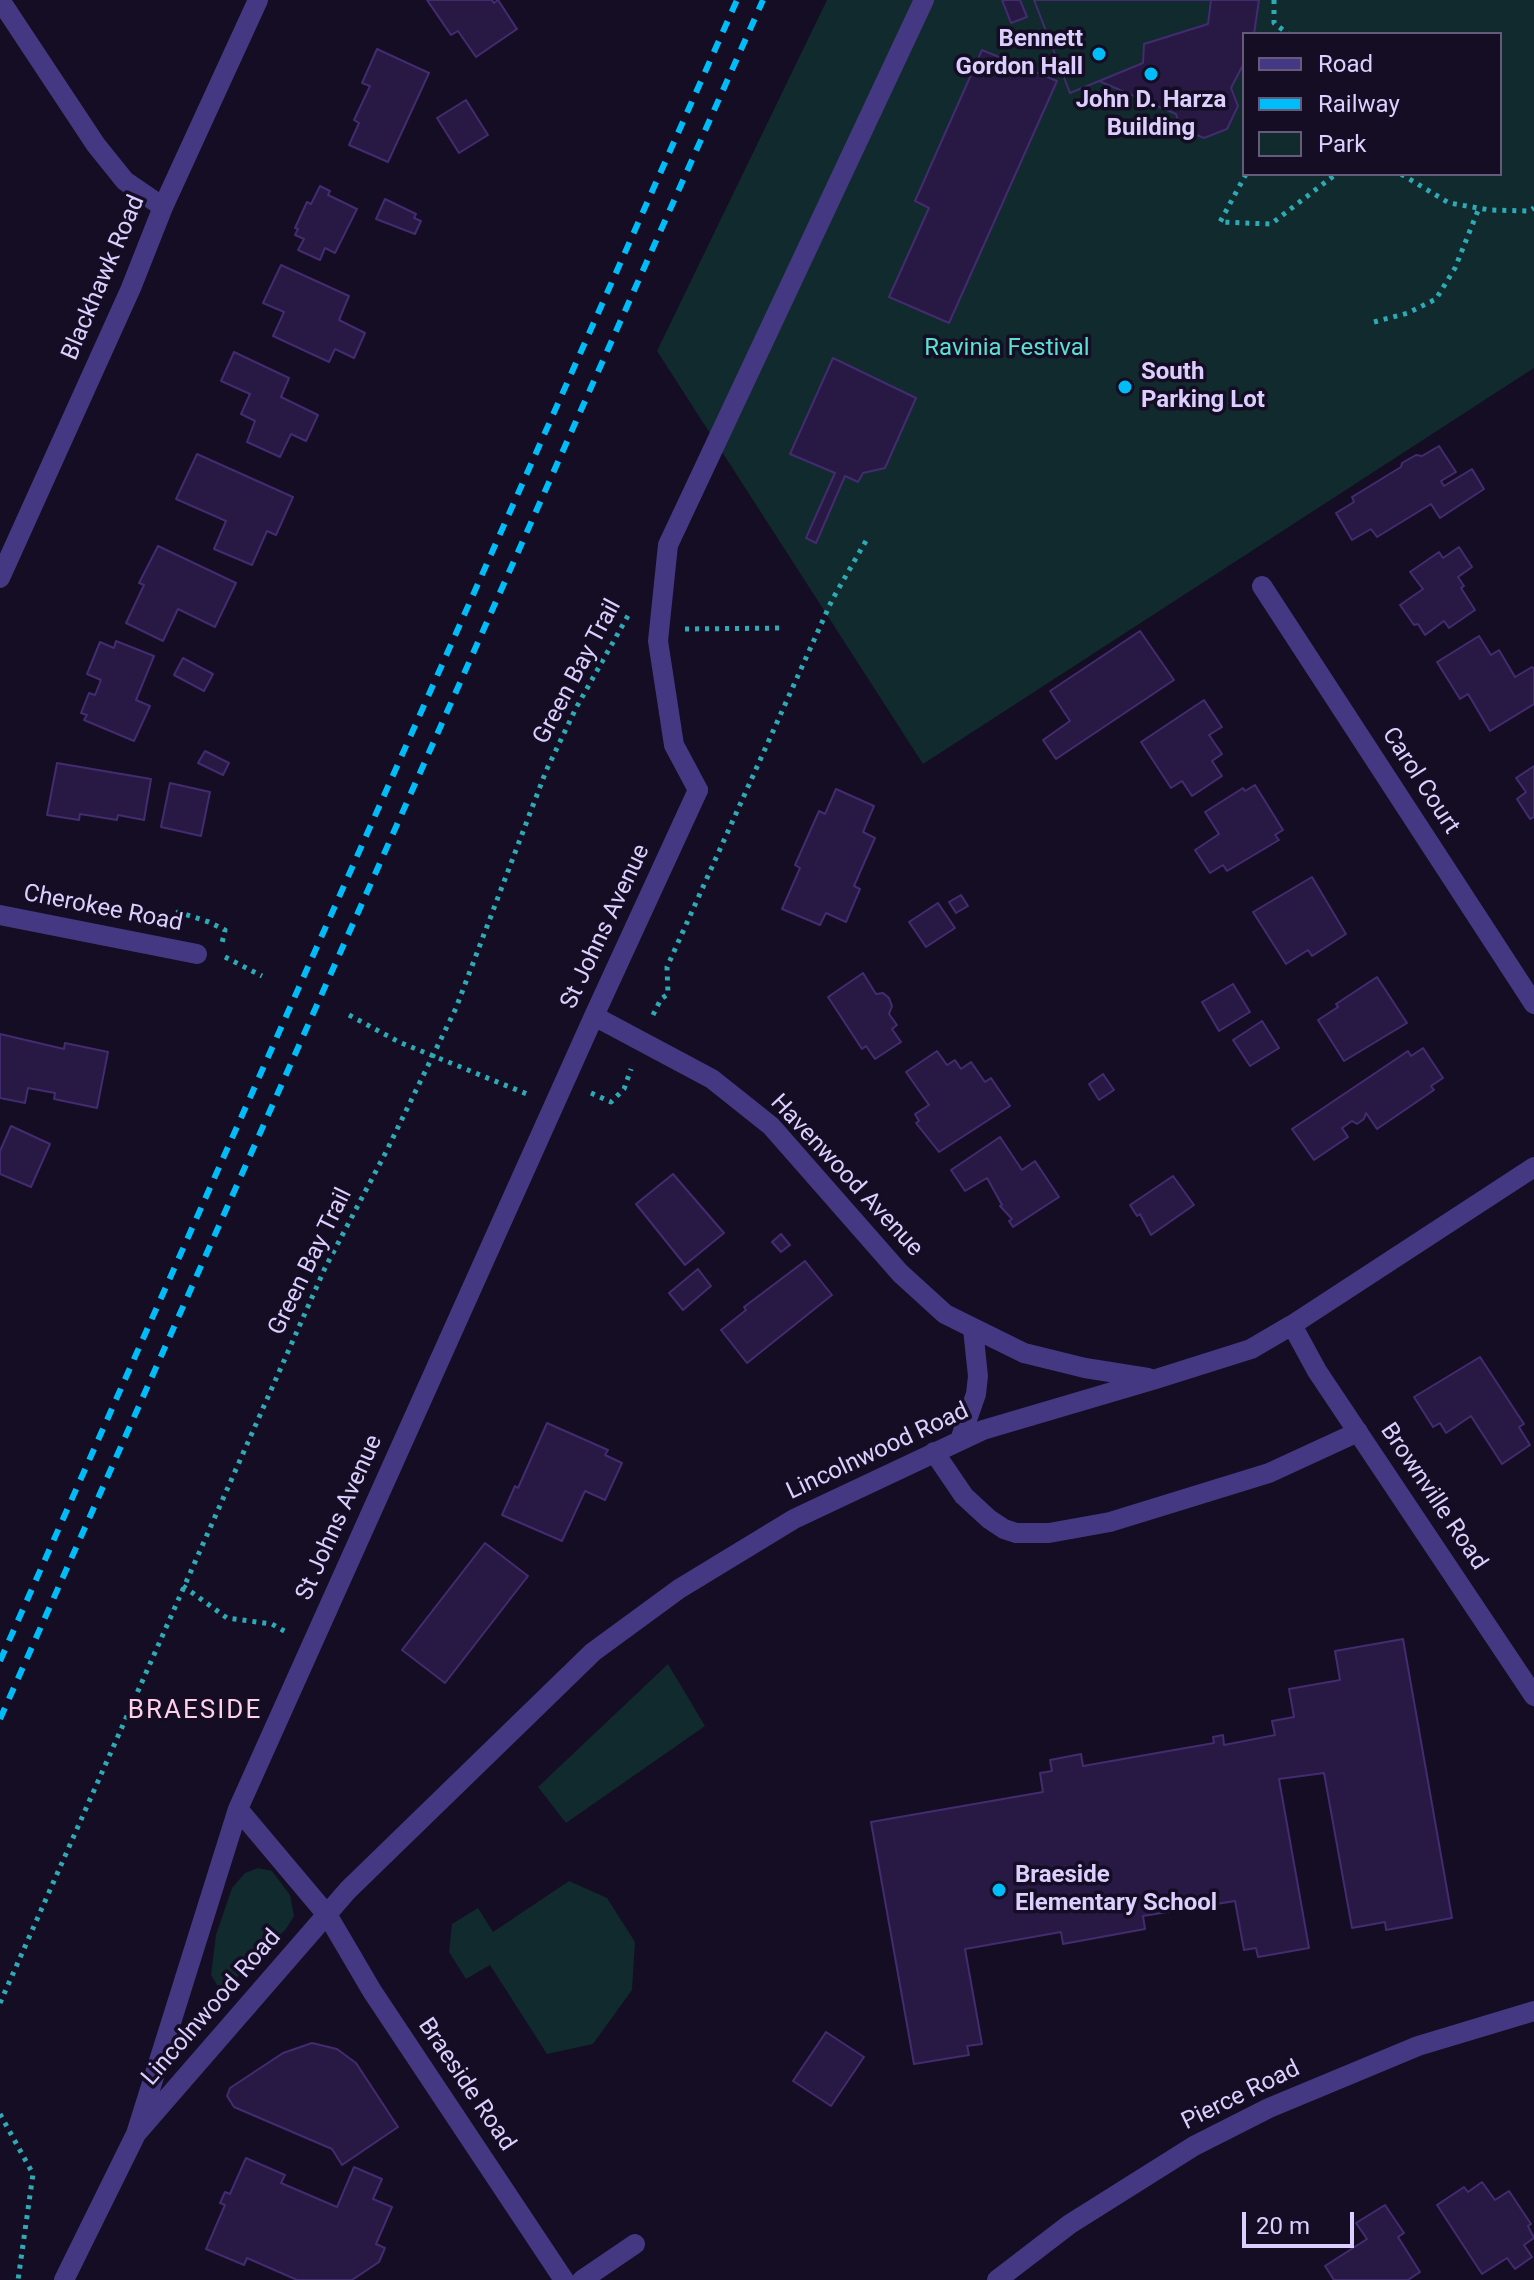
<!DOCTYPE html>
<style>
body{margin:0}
#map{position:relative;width:1534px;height:2280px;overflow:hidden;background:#140d23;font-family:Roboto,sans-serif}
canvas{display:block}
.legend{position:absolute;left:1242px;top:32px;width:260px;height:144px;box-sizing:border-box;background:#140d23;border:2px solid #645b7b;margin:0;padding:10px 14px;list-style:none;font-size:24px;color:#dccfff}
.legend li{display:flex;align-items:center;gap:16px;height:40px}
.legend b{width:40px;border:2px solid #645b7b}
.scale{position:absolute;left:1242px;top:2212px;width:112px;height:36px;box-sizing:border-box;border:4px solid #dccfff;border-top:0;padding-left:10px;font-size:24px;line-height:28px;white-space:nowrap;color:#dccfff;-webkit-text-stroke:6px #140d23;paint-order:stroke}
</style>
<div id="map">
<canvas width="1534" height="2280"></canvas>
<ul class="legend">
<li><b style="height:10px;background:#453882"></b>Road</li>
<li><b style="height:10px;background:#00bdfa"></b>Railway</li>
<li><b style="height:22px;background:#102a2d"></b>Park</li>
</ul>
<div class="scale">20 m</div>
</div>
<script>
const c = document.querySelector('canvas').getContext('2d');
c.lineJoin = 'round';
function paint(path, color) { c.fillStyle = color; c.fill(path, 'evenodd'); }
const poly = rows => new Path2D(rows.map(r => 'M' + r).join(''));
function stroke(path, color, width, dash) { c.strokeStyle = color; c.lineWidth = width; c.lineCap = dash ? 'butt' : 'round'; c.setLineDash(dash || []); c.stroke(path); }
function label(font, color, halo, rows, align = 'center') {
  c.font = font + ' Roboto,sans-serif'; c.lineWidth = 7; c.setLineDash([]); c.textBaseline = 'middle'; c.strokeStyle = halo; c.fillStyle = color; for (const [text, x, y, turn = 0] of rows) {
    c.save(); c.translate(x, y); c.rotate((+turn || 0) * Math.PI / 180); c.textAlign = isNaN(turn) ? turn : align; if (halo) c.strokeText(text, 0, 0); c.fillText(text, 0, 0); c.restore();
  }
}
paint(poly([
 [827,0,1534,0,1534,368,923,764,657,351],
 [1244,34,1500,34,1500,174,1244,174],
 [668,1664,705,1726,566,1823,538,1787],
 [258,1868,272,1871,290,1895,294,1916,286,1929,228,1986,217,1985,211,1975,216,1935,232,1888,245,1873],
 [569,1881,607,1898,635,1942,632,1990,593,2044,547,2054,490,1965,466,1979,449,1952,452,1924,478,1908,493,1932]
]), '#102a2d');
const building = poly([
 [427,0,492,0,494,3,498,0,517,29,476,57,458,31,451,35,427,0],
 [1002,0,1020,0,1027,17,1011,23,1002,0],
 [1034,0,1259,0,1254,34,1244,34,1244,63,1231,88,1238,106,1227,129,1204,138,1180,128,1176,114,1099,81,1070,93,1034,0],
 [1034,0,1211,0,1208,24,1144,44,1143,63,1070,93,1034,0],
 [377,49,429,73,388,162,349,145,359,123,354,120,370,86,362,83,377,49],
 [982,50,1057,81,949,323,889,297,929,208,915,201,982,50],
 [466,100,488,135,459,153,437,118,466,100],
 [320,186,330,191,328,195,357,209,335,253,325,248,320,260,298,250,304,239,295,235,298,229,295,228,307,202,311,204,320,186],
 [385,199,416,214,414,218,421,221,415,234,376,219,385,199],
 [281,265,349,296,339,320,365,333,354,358,335,349,329,362,273,336,284,312,263,303,281,265],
 [234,352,289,378,281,397,318,415,306,441,291,434,280,457,247,442,255,421,241,414,250,394,221,381,234,352],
 [833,358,916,398,885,468,863,473,858,482,845,476,816,543,806,538,835,473,790,454,833,358],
 [1439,446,1456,472,1441,481,1444,486,1472,469,1484,489,1440,518,1431,504,1377,537,1371,529,1352,540,1336,513,1354,502,1352,497,1401,467,1402,463,1416,455,1422,456,1439,446],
 [197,454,293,497,276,535,267,531,252,565,214,549,226,521,176,499,197,454],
 [158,546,236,583,215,627,178,609,163,641,126,623,144,585,139,583,158,546],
 [1459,547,1472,567,1458,577,1464,586,1461,588,1475,610,1449,628,1444,621,1425,635,1418,624,1414,625,1400,605,1423,589,1410,572,1439,552,1443,558,1459,547],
 [1140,631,1174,680,1056,759,1043,740,1070,721,1050,691,1140,631],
 [1479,636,1491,655,1499,650,1515,677,1532,667,1534,669,1534,704,1490,731,1468,694,1460,699,1437,662,1479,636],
 [116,641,154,656,136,700,150,706,134,741,84,720,87,715,81,713,89,693,95,695,101,680,87,674,100,642,114,648,116,641],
 [183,658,213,674,204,691,174,675,183,658],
 [1204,700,1222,727,1209,735,1222,754,1212,761,1222,776,1192,796,1182,781,1171,788,1141,742,1204,700],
 [205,751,229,763,223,775,198,763,205,751],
 [57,763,151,779,144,820,118,815,117,820,80,814,79,820,47,815,57,763],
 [1534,766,1534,817,1530,819,1517,799,1526,792,1516,778,1534,766],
 [170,783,210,792,201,836,161,827,170,783],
 [1255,785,1283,830,1275,835,1279,840,1227,871,1223,865,1210,873,1195,850,1219,834,1205,812,1243,788,1245,791,1255,785],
 [836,789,874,806,863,832,875,838,854,886,860,889,846,922,826,913,820,925,782,909,800,868,795,865,819,811,825,814,836,789],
 [1312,877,1346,934,1312,956,1308,950,1286,964,1253,912,1312,877],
 [961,895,968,906,956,913,949,902,961,895],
 [938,903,955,928,926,947,909,922,938,903],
 [863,973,876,994,883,993,889,998,892,1006,889,1014,897,1025,892,1029,901,1042,875,1059,866,1046,862,1049,828,997,863,973],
 [1377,977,1407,1023,1344,1061,1318,1020,1338,1007,1336,1004,1377,977],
 [1233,984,1250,1012,1219,1031,1202,1002,1233,984],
 [1262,1021,1279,1048,1250,1066,1233,1040,1262,1021],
 [0,1034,64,1049,65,1043,108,1052,97,1108,54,1099,55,1093,28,1088,25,1103,0,1098,0,1034],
 [1423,1048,1443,1078,1431,1086,1434,1090,1377,1129,1366,1113,1364,1119,1357,1124,1352,1121,1342,1128,1348,1137,1314,1160,1292,1129,1408,1051,1411,1056,1423,1048],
 [937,1051,947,1065,955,1060,961,1069,971,1062,985,1082,991,1078,1010,1106,939,1152,916,1123,919,1121,915,1114,929,1105,906,1072,937,1051],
 [1103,1074,1114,1090,1099,1100,1089,1084,1103,1074],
 [11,1126,50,1144,31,1187,0,1174,0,1151,11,1126],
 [1000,1137,1022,1170,1035,1161,1059,1197,1013,1227,1009,1221,1012,1219,1000,1206,1002,1205,987,1178,965,1191,951,1170,1000,1137],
 [673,1174,724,1233,685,1265,636,1204,673,1174],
 [1173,1176,1194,1205,1151,1235,1140,1214,1137,1216,1130,1205,1173,1176],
 [781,1234,790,1245,781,1252,772,1242,781,1234],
 [805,1261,832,1295,747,1363,721,1330,746,1310,744,1307,805,1261],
 [698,1269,711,1286,683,1310,669,1293,698,1269],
 [1480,1357,1524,1424,1519,1427,1530,1445,1502,1464,1471,1416,1446,1433,1440,1423,1433,1427,1414,1397,1480,1357],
 [547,1423,608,1450,605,1455,622,1463,605,1500,585,1491,562,1541,502,1515,515,1486,518,1488,547,1423],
 [485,1543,528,1576,445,1683,402,1650,485,1543],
 [1403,1639,1452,1918,1386,1930,1385,1922,1352,1928,1324,1773,1279,1779,1309,1948,1258,1957,1256,1948,1244,1950,1235,1901,1143,1916,1145,1929,1063,1944,1061,1932,965,1949,982,2044,967,2046,969,2055,914,2064,871,1822,1043,1792,1040,1773,1052,1771,1050,1760,1081,1754,1083,1766,1214,1743,1213,1737,1223,1735,1224,1745,1275,1735,1272,1721,1294,1717,1289,1689,1340,1680,1335,1651,1403,1639],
 [826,2032,864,2057,831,2106,793,2081,826,2032],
 [312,2043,337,2049,356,2063,398,2127,342,2165,332,2149,234,2107,227,2096,230,2088,283,2053,312,2043],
 [246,2158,285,2175,281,2183,337,2207,354,2167,382,2179,373,2199,392,2207,376,2244,385,2248,379,2262,352,2280,297,2280,247,2258,244,2265,206,2249,225,2205,220,2203,225,2192,230,2194,246,2158],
 [1482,2182,1495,2200,1509,2191,1531,2224,1528,2226,1534,2238,1524,2245,1532,2257,1515,2269,1507,2258,1482,2274,1437,2205,1464,2187,1468,2192,1482,2182],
 [1385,2205,1404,2233,1398,2237,1420,2272,1408,2280,1334,2280,1325,2266,1367,2239,1356,2223,1385,2205]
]);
paint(building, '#281944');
stroke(building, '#432b70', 2);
stroke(poly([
 [1274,0,1274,23,1288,34],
 [1246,174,1220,222,1271,224,1336,174],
 [1401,174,1449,203,1490,210,1529,211,1534,208],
 [1374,322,1408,313,1436,299,1455,268,1479,208],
 [685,629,784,628],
 [169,919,178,912,209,922,225,930,222,943],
 [225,957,262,976],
 [349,1015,399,1042,527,1094],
 [653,1015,661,999,668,994,667,967,832,600,867,539],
 [591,1093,611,1102,624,1089,631,1069],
 [183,1586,227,1618,272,1624,286,1632],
 [0,2003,325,1268,386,1152,456,1008,546,771,576,708,630,612],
 [0,2114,33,2174,18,2280]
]), '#2daab5', 5, [4, 6]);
stroke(poly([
 [698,790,674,745,658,641,668,545,924,0],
 [934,1452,964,1496,989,1519,1004,1529,1016,1533,1049,1533,1110,1522,1269,1473,1358,1432],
 [582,2280,635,2244]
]), '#453882', 20);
stroke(poly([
 [0,0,96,145,125,181,163,207],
 [0,578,131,288,163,207,258,0],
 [1262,586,1534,1004],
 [0,915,197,954],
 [594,1016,712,1079,771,1126,900,1273,945,1314,1024,1353,1085,1368,1148,1378],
 [1292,1325,1317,1371,1534,1696],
 [960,1440,976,1394,978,1376,973,1329],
 [238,1809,328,1916,372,1991,564,2280],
 [136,2134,348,1890,593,1652,679,1589,794,1519,983,1430,1156,1379,1251,1349,1292,1325,1534,1167],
 [64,2280,136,2134,238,1809,594,1016,698,790],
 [997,2280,1070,2224,1194,2146,1269,2108,1418,2046,1534,2011]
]), '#453882', 20);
stroke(poly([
 [0,1661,737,0],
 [0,1719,763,0]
]), '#00bdfa', 6, [12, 10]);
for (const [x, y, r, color] of [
 [1099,54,8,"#00bdfa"],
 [1151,74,8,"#00bdfa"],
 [1125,387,8,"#00bdfa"],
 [999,1890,8,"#00bdfa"]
]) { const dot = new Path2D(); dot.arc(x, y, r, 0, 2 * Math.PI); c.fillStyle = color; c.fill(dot); stroke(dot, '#140d23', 3); }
label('bold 24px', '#dccfff', '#140d23', [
 ["Bennett",1083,40,"right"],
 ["Gordon Hall",1083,68,"right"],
 ["John D. Harza",1151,101,"center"],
 ["Building",1151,129,"center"],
 ["South",1141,373],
 ["Parking Lot",1141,401],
 ["Braeside",1015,1876],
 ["Elementary School",1015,1904]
], 'left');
label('24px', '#dccfff', '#140d23', [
 ["Blackhawk Road",104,278,-67],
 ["Green Bay Trail",578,672,-62],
 ["Carol Court",1420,781,57],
 ["Cherokee Road",103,909,11],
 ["St Johns Avenue",606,927,-65],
 ["Havenwood Avenue",846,1176,47],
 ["Green Bay Trail",311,1262,-64],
 ["Lincolnwood Road",878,1452,-25],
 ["Brownville Road",1433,1497,56],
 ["St Johns Avenue",340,1518,-66],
 ["Lincolnwood Road",212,2008,-49],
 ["Braeside Road",466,2085,56],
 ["Pierce Road",1241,2096,-26]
]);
label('24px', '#59e1d2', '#140d23', [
 ["Ravinia Festival",1007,349]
]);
c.letterSpacing = '2px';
label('26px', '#ffd1e8', '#140d23', [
 ["BRAESIDE",195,1711]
]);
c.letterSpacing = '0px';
</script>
